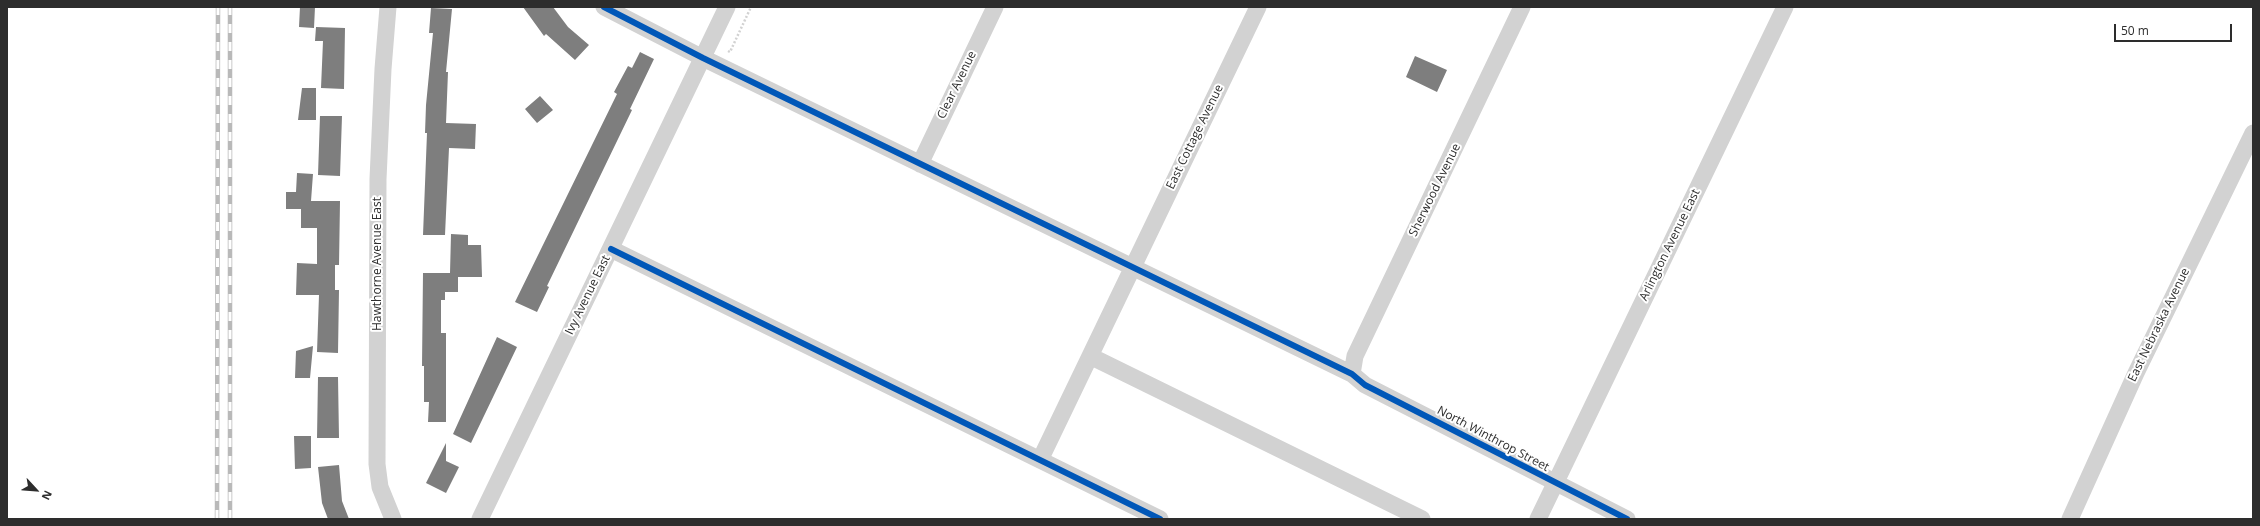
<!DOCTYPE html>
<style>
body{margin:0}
#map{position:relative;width:2260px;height:526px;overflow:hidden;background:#fff;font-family:"Open Sans",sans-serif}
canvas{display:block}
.frame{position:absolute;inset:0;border:8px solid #2d2d2d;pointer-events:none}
.north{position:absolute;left:16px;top:470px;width:40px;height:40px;-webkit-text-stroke:3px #fff;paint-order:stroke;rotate:116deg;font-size:11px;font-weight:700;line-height:16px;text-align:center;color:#2d2d2d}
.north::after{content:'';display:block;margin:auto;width:14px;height:18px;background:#2d2d2d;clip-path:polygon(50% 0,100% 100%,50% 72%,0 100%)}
.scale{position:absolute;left:2114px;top:24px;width:118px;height:18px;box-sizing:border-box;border:2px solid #2d2d2d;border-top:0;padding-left:5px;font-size:12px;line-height:14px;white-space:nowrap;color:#2d2d2d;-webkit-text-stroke:3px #fff;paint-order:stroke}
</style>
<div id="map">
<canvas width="2260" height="526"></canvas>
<div class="frame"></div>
<div class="north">N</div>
<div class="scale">50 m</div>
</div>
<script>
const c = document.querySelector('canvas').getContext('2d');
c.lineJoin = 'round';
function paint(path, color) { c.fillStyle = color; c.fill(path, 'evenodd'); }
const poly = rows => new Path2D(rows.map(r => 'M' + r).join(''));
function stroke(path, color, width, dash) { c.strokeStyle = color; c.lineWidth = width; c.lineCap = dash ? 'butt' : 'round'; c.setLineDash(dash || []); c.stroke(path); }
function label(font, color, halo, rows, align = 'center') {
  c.font = font + ' "Open Sans",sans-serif'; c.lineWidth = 4; c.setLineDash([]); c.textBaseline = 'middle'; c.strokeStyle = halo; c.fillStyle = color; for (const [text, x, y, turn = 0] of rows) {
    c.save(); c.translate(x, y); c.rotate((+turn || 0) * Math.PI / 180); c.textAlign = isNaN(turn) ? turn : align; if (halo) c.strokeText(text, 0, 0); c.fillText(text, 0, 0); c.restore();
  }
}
paint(poly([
 [300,7,315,7,314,28,299,27],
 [523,7,553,7,568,27,589,45,575,60,546,34,544,36],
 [431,8,452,9,446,72,448,72,446,123,476,124,475,149,449,148,445,235,423,235,427,133,425,133,426,105,433,33,429,33],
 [316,27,345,28,344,89,321,88,323,41,315,41],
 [640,52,654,59,630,109,632,110,547,286,549,287,537,312,515,302,617,94,614,92,628,66,632,68],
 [1415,56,1447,70,1437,92,1406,77],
 [302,88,316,88,316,120,298,120],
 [540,96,553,110,537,123,525,109],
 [320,116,342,116,340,176,318,175],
 [297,173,313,174,311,201,340,201,339,265,335,265,335,290,339,290,338,353,317,352,319,295,296,295,297,263,317,264,317,228,301,228,301,209,286,209,286,192,296,192],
 [451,234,468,235,468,245,481,245,482,277,458,277,458,292,445,292,445,300,441,300,441,333,446,333,446,422,428,422,429,402,424,402,424,366,422,366,423,273,450,273],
 [497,337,517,347,471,443,453,434],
 [313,346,310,378,295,378,296,351],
 [318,377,338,377,339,438,317,438],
 [294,436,311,436,311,468,295,469],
 [446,443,446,461,459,467,446,493,426,483],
 [339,465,342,501,349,519,328,519,322,503,318,467]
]), '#7e7e7e');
stroke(poly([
 [728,51,730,52,751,7]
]), '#d2d2d2', 2.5, [2, 2]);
stroke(poly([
 [388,7,383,69,378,179,377,464,380,487,393,519],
 [604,7,703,58,1352,374,1365,385,1627,519],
 [920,164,995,7],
 [611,249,1160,519],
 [1090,356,1422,519],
 [1352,374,1355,356,1522,7],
 [1040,460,1258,7],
 [480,519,727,7],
 [1538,519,1785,7],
 [2070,519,2136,373,2253,133]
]), '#d2d2d2', 17);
const rail = poly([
 [217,519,218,7],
 [230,519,230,7]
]);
stroke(rail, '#b9b9b9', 4.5);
stroke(rail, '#fff', 3, [9]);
stroke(poly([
 [604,7,703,58,1352,374,1365,385,1627,519],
 [611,249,1160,519]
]), '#0057b8', 6);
label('12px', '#2d2d2d', '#fff', [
 ["Clear Avenue",957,85,-64],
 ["East Cottage Avenue",1195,137,-64],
 ["Sherwood Avenue",1435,190,-64],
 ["Arlington Avenue East",1670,245,-64],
 ["Hawthorne Avenue East",378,264,-90],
 ["Ivy Avenue East",588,295,-64],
 ["East Nebraska Avenue",2159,325,-64],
 ["North Winthrop Street",1493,439,28]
]);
</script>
